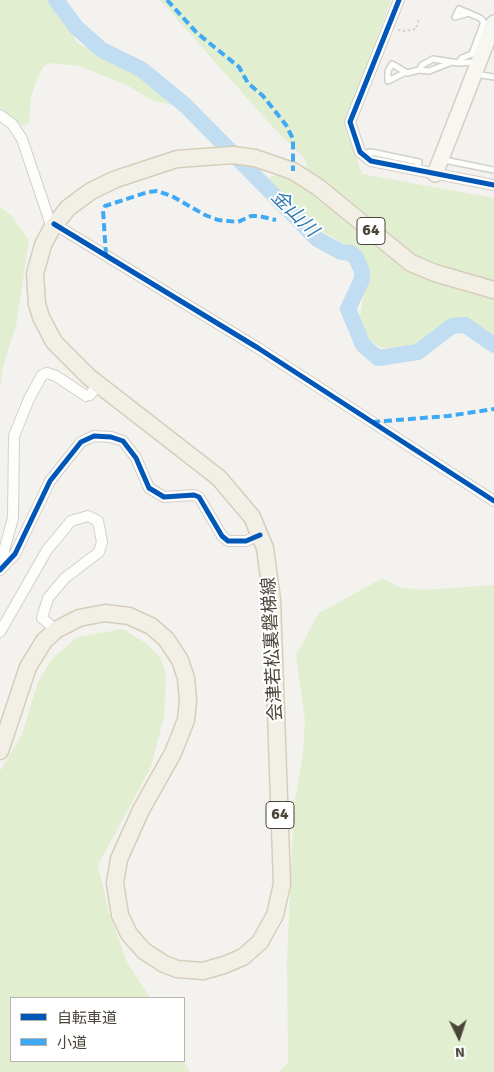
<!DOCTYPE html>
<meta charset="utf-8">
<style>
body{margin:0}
#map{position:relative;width:494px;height:1072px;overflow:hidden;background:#f4f2ee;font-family:Signika,"Noto Sans JP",sans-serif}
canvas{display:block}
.legend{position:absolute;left:10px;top:997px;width:175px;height:65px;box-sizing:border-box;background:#fff;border:1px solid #b7b4b0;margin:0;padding:6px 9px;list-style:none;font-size:15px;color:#4b4439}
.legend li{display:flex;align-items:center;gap:10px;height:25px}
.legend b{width:25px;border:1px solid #b7b4b0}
.north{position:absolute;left:434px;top:1012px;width:50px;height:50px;-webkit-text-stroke:4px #fff;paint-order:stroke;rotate:176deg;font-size:14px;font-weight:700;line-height:20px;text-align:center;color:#4b4439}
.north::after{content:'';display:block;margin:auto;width:18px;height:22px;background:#4b4439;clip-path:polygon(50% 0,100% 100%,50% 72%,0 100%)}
</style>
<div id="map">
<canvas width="494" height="1072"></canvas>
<ul class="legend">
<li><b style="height:6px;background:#0057b8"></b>自転車道</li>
<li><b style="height:6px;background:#3fa9f5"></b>小道</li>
</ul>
<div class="north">N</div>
</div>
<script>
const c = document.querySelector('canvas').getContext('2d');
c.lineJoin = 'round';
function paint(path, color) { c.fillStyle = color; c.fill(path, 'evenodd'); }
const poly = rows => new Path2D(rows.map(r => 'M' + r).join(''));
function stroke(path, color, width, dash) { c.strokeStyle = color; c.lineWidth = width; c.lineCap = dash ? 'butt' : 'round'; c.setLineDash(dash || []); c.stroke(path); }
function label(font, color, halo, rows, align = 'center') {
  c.font = font + ' Signika,"Noto Sans JP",sans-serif'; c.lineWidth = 4; c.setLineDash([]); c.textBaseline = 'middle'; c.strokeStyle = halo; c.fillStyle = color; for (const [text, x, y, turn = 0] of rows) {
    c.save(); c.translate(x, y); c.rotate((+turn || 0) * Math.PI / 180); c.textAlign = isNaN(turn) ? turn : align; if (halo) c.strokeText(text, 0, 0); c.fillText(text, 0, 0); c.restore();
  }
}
paint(poly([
 [0,0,68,0,63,18,77,43,137,73,174,105,154,101,130,87,80,66,49,63,43,67,36,82,31,98,29,123,22,126,0,107],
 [160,0,391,0,345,125,362,174,494,198,494,342,483,331,458,324,442,327,426,343,403,351,394,347,382,348,368,339,359,319,365,288,364,265,348,246,268,201,264,192,271,176,307,176,305,159,270,124],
 [0,207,11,215,29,240,16,326,3,366,0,388],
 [383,578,399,587,423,590,494,585,494,1072,279,1072,288,1063,287,961,294,806,303,753,305,720,296,655,319,613],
 [123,629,147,644,160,657,166,675,164,717,151,767,98,865,109,913,127,962,150,998,11,998,11,1061,183,1061,190,1072,0,1072,0,771,22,734,38,682,51,660,77,637]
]), '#e1eecf');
stroke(poly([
 [56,0,76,27,102,50,141,69,185,105,317,239,341,252,351,253,356,258,362,271,362,279,348,309,363,345,378,358,418,352,452,326,465,325,494,345]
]), '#c0ddf1', 16);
const lane = poly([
 [458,63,462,58,472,54,484,22,480,18,459,9,455,17,469,13],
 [419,70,429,71,452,62],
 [404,73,388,81,388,71,392,64,407,73,419,70,422,65,433,59,458,63,477,62],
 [476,74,494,77],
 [362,154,371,152,419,162,417,170],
 [444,160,494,170]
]);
const street = poly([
 [399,0,350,122,360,152,371,161,494,185],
 [0,115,12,124,22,139,52,228],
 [54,224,258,348,494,501],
 [2,568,2,558,13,518,14,436,29,399,42,375,47,373,56,376,86,396,90,395,98,384],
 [0,570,15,554,50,481,81,442,94,436,111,437,123,441,136,458,149,488,164,497,194,495,199,497,222,536,228,541,246,541,260,535],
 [0,632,47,550,71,521,88,516,98,521,102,542,99,552,65,578,48,598,42,618,56,630]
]);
const secondary = poly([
 [435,174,494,23]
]);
const primary = poly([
 [0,751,28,667,44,641,56,630,79,618,105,613,129,616,151,626,166,639,180,660,186,678,188,701,186,720,173,753,141,810,119,859,115,883,120,915,129,934,144,951,164,964,177,969,203,971,224,965,243,957,260,942,275,915,282,884,272,600,265,548,252,517,219,478,89,377,54,342,41,317,37,304,35,274,43,245,52,228,68,208,91,191,116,179,177,159,233,155,255,158,293,171,318,187,411,263,435,273,494,290]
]);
stroke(lane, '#d2d0cb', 8);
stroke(street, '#d2d0cb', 12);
stroke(secondary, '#d3cfc5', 18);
stroke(primary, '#d6cebb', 19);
stroke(poly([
 [398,30,405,31,416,29,419,19]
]), '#d3d2cc', 2, [2.5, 2.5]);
stroke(lane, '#fdfdfc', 5);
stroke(street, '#fdfdfc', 10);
stroke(secondary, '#f7f6f1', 15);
stroke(primary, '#f2efe6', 16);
stroke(poly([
 [167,0,197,33,239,67,248,83,263,96,286,125,293,139,293,171],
 [106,255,103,210,105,206,148,192,157,191,172,196,205,215,218,220,238,222,251,216,259,216,276,220],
 [372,422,448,416,494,409]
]), '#3fa9f5', 4, [8, 4]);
stroke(poly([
 [399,0,350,122,360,152,371,161,494,185],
 [54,224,258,348,494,501],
 [0,570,15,554,50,481,81,442,94,436,111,437,123,441,136,458,149,488,164,497,194,495,199,497,222,536,228,541,246,541,260,535]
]), '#0057b8', 5);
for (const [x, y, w] of [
 [371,231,28],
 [280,815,28]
]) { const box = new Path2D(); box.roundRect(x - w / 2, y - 13.5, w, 27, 4); c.fillStyle = '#fff'; c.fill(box); stroke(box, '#4b4439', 1); }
label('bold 16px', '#4b4439', null, [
 ["64",371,231],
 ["64",280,815]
]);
label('18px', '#4b4439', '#fff', [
 ["会津若松裏磐梯線",273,649,-93]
]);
label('italic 19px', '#2e7ab2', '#fff', [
 ["金山川",294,214,45]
]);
</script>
